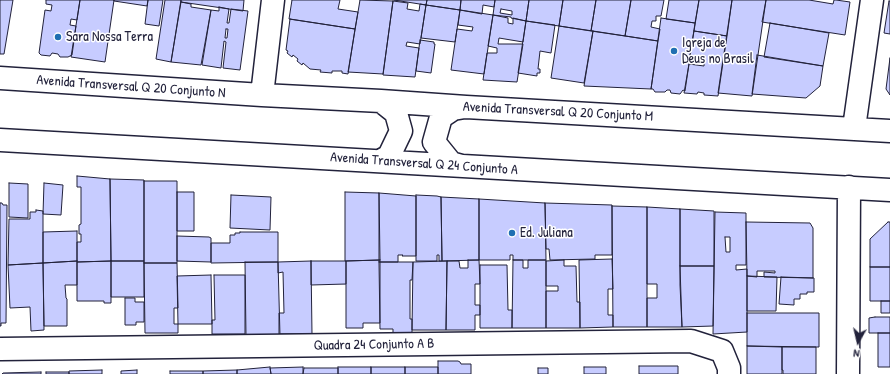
<!DOCTYPE html>
<style>
body{margin:0}
#map{position:relative;width:890px;height:374px;overflow:hidden;background:#fff;font-family:"Patrick Hand",sans-serif}
canvas{display:block}
.north{position:absolute;left:838px;top:322px;width:40px;height:40px;-webkit-text-stroke:3px #fff;paint-order:stroke;rotate:188deg;font-size:11px;font-weight:700;line-height:16px;text-align:center;color:#22223b}
.north::after{content:'';display:block;margin:auto;width:14px;height:18px;background:#22223b;clip-path:polygon(50% 0,100% 100%,50% 72%,0 100%)}
</style>
<div id="map">
<canvas width="890" height="374"></canvas>
<div class="north">N</div>
</div>
<script>
const c = document.querySelector('canvas').getContext('2d');
c.lineJoin = 'round';
function paint(path, color) { c.fillStyle = color; c.fill(path, 'evenodd'); }
const poly = rows => new Path2D(rows.map(r => 'M' + r).join(''));
function stroke(path, color, width, dash) { c.strokeStyle = color; c.lineWidth = width; c.lineCap = dash ? 'butt' : 'round'; c.setLineDash(dash || []); c.stroke(path); }
function label(font, color, halo, rows, align = 'center') {
  c.font = font + ' "Patrick Hand",sans-serif'; c.lineWidth = 3; c.setLineDash([]); c.textBaseline = 'middle'; c.strokeStyle = halo; c.fillStyle = color; for (const [text, x, y, turn = 0] of rows) {
    c.save(); c.translate(x, y); c.rotate((+turn || 0) * Math.PI / 180); c.textAlign = isNaN(turn) ? turn : align; if (halo) c.strokeText(text, 0, 0); c.fillText(text, 0, 0); c.restore();
  }
}
const building = poly([
 [0,0,13,0,4,54,0,54,0,0],
 [46,0,80,0,77,20,71,19,70,25,76,26,72,55,68,57,60,57,58,54,52,53,50,56,41,55,39,53,45,10,51,11,52,5,46,4,46,0],
 [80,0,114,0,105,62,71,57,80,0],
 [114,0,148,0,147,6,114,1,114,0],
 [148,0,163,0,159,26,145,24,148,0],
 [165,0,181,0,171,62,156,59,165,0],
 [181,0,244,0,243,11,181,2,181,0],
 [292,0,340,0,338,9,358,12,355,29,289,19,292,0],
 [360,0,393,1,383,74,348,72,360,0],
 [394,0,427,0,426,5,394,0],
 [427,0,461,0,460,10,426,5,427,0],
 [461,0,495,0,494,7,483,5,482,14,460,10,461,0],
 [495,0,529,0,526,21,511,18,511,17,493,15,495,0],
 [501,9,512,11,512,15,500,13,501,9],
 [529,0,563,0,559,26,526,21,529,0],
 [563,0,596,0,591,31,559,26,563,0],
 [596,0,631,0,625,36,591,31,596,0],
 [631,0,664,0,661,16,656,16,656,21,652,21,651,27,660,29,658,41,625,36,631,0],
 [669,0,699,0,695,23,666,19,669,0],
 [699,0,732,0,727,36,694,31,699,0],
 [732,0,766,0,752,96,718,93,732,0],
 [766,0,809,0,833,4,834,0,836,0,850,2,845,35,762,22,766,0],
 [393,1,408,3,407,9,419,11,420,4,426,5,420,44,407,42,406,46,419,48,415,77,383,75,393,1],
 [889,1,890,1,890,34,884,33,889,1],
 [181,2,191,4,191,7,211,10,201,65,171,62,181,2],
 [426,5,460,10,455,42,421,38,426,5],
 [219,7,229,9,227,23,229,23,231,9,248,11,240,70,223,68,226,42,224,41,221,68,202,65,211,10,219,11,219,7],
 [226,29,228,29,227,38,225,38,226,29],
 [460,10,493,15,484,74,451,70,457,29,472,31,473,27,458,25,460,10],
 [493,15,508,18,508,23,513,24,513,18,526,21,523,42,499,38,498,44,523,44,517,82,483,80,487,53,497,53,497,48,488,46,493,15],
 [661,18,695,23,685,91,683,90,680,94,671,93,670,90,667,90,665,92,655,92,653,89,651,89,661,18],
 [290,19,355,29,348,74,342,73,342,71,332,71,332,73,320,72,321,70,310,69,303,63,302,65,297,61,298,59,293,55,292,57,287,53,288,51,286,50,290,19],
 [526,21,555,25,551,53,540,51,538,69,540,69,540,73,537,73,537,76,518,73,526,21],
 [770,23,829,33,823,66,764,57,770,23],
 [559,26,593,31,584,83,551,78,559,26],
 [593,31,658,41,651,89,584,86,593,31],
 [694,31,727,36,718,96,704,95,704,93,698,92,697,94,684,93,689,64,704,66,704,62,689,60,694,31],
 [420,40,434,42,434,44,435,44,431,73,416,71,420,40],
 [757,55,823,66,820,86,806,98,752,94,757,55],
 [890,58,890,95,886,89,890,58],
 [77,176,110,179,111,261,77,262,77,242,81,242,81,234,79,234,79,225,81,224,81,187,77,187,77,176],
 [110,179,144,180,144,261,111,261,110,179],
 [144,181,177,181,177,263,144,263,144,181],
 [9,183,28,184,28,218,9,217,9,183],
 [44,183,63,185,61,215,43,214,44,183],
 [177,192,194,192,194,231,177,231,177,192],
 [345,192,379,193,380,260,345,261,345,192],
 [379,193,416,196,416,256,402,256,403,255,398,255,398,262,379,262,379,193],
 [231,195,271,197,270,230,230,228,231,195],
 [416,195,437,196,441,197,442,261,439,261,439,255,437,255,437,261,416,261,416,195],
 [441,197,479,199,479,260,442,261,441,197],
 [479,199,545,203,546,260,513,260,513,255,510,255,510,260,479,260,479,199],
 [0,203,2,203,3,205,7,205,6,323,1,323,1,326,0,326,0,203],
 [545,203,612,205,612,255,595,255,595,259,550,260,549,249,546,249,545,203],
 [612,206,647,207,647,327,613,327,612,206],
 [647,207,680,209,680,285,682,327,647,327,647,298,657,298,657,284,647,284,647,207],
 [680,209,714,211,714,266,680,266,680,209],
 [36,210,43,211,43,263,8,265,9,219,30,219,30,212,36,212,36,210],
 [715,212,746,213,746,265,736,265,736,270,747,269,747,332,713,334,715,212],
 [725,237,730,237,730,252,726,252,725,237],
 [746,222,810,223,813,228,813,278,764,277,764,272,775,273,775,271,757,271,757,277,747,276,746,222],
 [888,222,890,222,890,267,870,267,870,239,888,222],
 [77,231,77,261,43,263,43,232,77,231],
 [240,232,278,232,278,262,211,263,211,243,230,243,230,235,235,235,235,233,240,233,240,232],
 [177,236,209,237,211,238,211,262,177,261,177,236],
 [612,259,613,289,608,289,608,315,613,315,613,327,580,328,579,260,612,259],
 [380,260,380,323,363,323,363,328,346,328,346,261,380,260],
 [468,260,479,260,480,284,475,284,475,305,480,305,480,315,475,315,475,330,446,330,447,261,459,261,460,268,468,268,468,260],
 [513,260,523,260,523,268,528,268,528,260,546,260,546,328,512,328,513,260],
 [564,260,564,266,576,266,577,302,580,302,580,328,546,328,546,291,558,291,558,286,546,286,546,261,564,260],
 [77,261,77,285,65,285,66,298,67,299,67,326,44,326,43,263,77,261],
 [111,261,111,303,104,303,104,301,77,301,77,262,111,261],
 [111,261,144,261,144,297,111,297,111,261],
 [311,261,312,334,279,334,279,313,284,313,283,272,278,273,278,262,311,261],
 [311,261,346,261,346,284,311,285,311,261],
 [447,261,446,330,412,330,413,262,447,261],
 [245,262,278,262,280,336,246,336,245,262],
 [379,262,413,262,412,280,410,280,410,319,412,319,412,334,393,334,393,329,380,329,379,262],
 [43,263,44,330,31,331,30,307,10,308,8,265,43,263],
 [144,263,177,263,178,308,174,308,174,324,178,324,178,333,145,333,144,263],
 [480,265,507,265,508,310,512,310,512,328,480,328,480,265],
 [680,266,714,266,713,326,682,327,680,266],
 [870,267,890,267,890,301,870,301,870,267],
 [211,275,212,324,178,324,177,276,211,275],
 [214,275,245,275,245,334,212,334,212,320,215,320,214,275],
 [747,276,777,277,776,311,747,311,747,276],
 [781,277,814,278,814,292,807,292,807,294,800,294,800,299,794,299,794,305,779,304,781,277],
 [125,298,135,298,135,302,144,302,144,322,136,322,136,325,125,325,125,298],
 [881,301,890,301,890,313,881,313,881,301],
 [747,313,819,313,819,347,747,346,747,313],
 [875,317,890,317,890,333,869,333,869,318,875,317],
 [878,333,890,333,890,367,878,367,878,333],
 [747,346,782,347,782,374,747,374,747,346],
 [782,347,816,347,816,374,783,374,783,370,782,370,782,347],
 [438,361,458,361,460,362,461,364,471,364,471,374,438,374,438,361],
 [639,366,678,366,678,374,639,374,639,366],
 [270,367,271,374,237,374,237,370,270,367],
 [303,367,303,374,271,374,270,368,303,367],
 [338,367,371,367,371,374,338,374,338,367],
 [371,367,405,367,405,374,371,374,371,367],
 [405,367,438,367,438,374,405,374,405,367],
 [584,367,606,367,606,374,584,374,584,367],
 [304,368,338,368,338,374,303,374,304,368],
 [538,368,548,368,548,374,538,374,538,368],
 [102,370,102,374,69,374,69,371,102,370],
 [137,370,137,374,121,374,121,371,137,370],
 [237,370,237,374,203,374,203,371,237,370],
 [170,371,203,371,203,374,170,374,170,371],
 [41,372,41,374,2,374,3,373,41,372],
 [46,372,69,372,69,374,46,374,46,372]
]);
paint(building, '#c7ccff');
stroke(building, '#22223b', 1);
const minor = poly([
 [0,78,262,95,381,101,466,107,890,131],
 [262,95,273,0],
 [854,128,872,0],
 [0,140,890,190],
 [380,161,389,156,401,131,396,113,381,101],
 [462,166,451,163,434,142,441,117,453,109,465,107],
 [0,349,691,341,722,351,729,368,729,374],
 [848,374,849,187]
]);
stroke(minor, '#22223b', 25);
stroke(minor, '#fff', 22);
for (const [x, y, r, color] of [
 [58,37,4,"#1f6fb2"],
 [674,51,4,"#1f6fb2"],
 [512,233,4,"#1f6fb2"]
]) { const dot = new Path2D(); dot.arc(x, y, r, 0, 2 * Math.PI); c.fillStyle = color; c.fill(dot); stroke(dot, '#fff', 1.5); }
label('14px', '#22223b', '#fff', [
 ["Sara Nossa Terra",66,37],
 ["Igreja de",682,43],
 ["Deus no Brasil",682,59],
 ["Ed. Juliana",520,233]
], 'left');
label('14px', '#22223b', '#fff', [
 ["Avenida Transversal Q 20 Conjunto N",131,87,4],
 ["Avenida Transversal Q 20 Conjunto M",558,112,3],
 ["Avenida Transversal Q 24 Conjunto A",424,164,4],
 ["Quadra 24 Conjunto A B",374,345,-1]
]);
</script>
